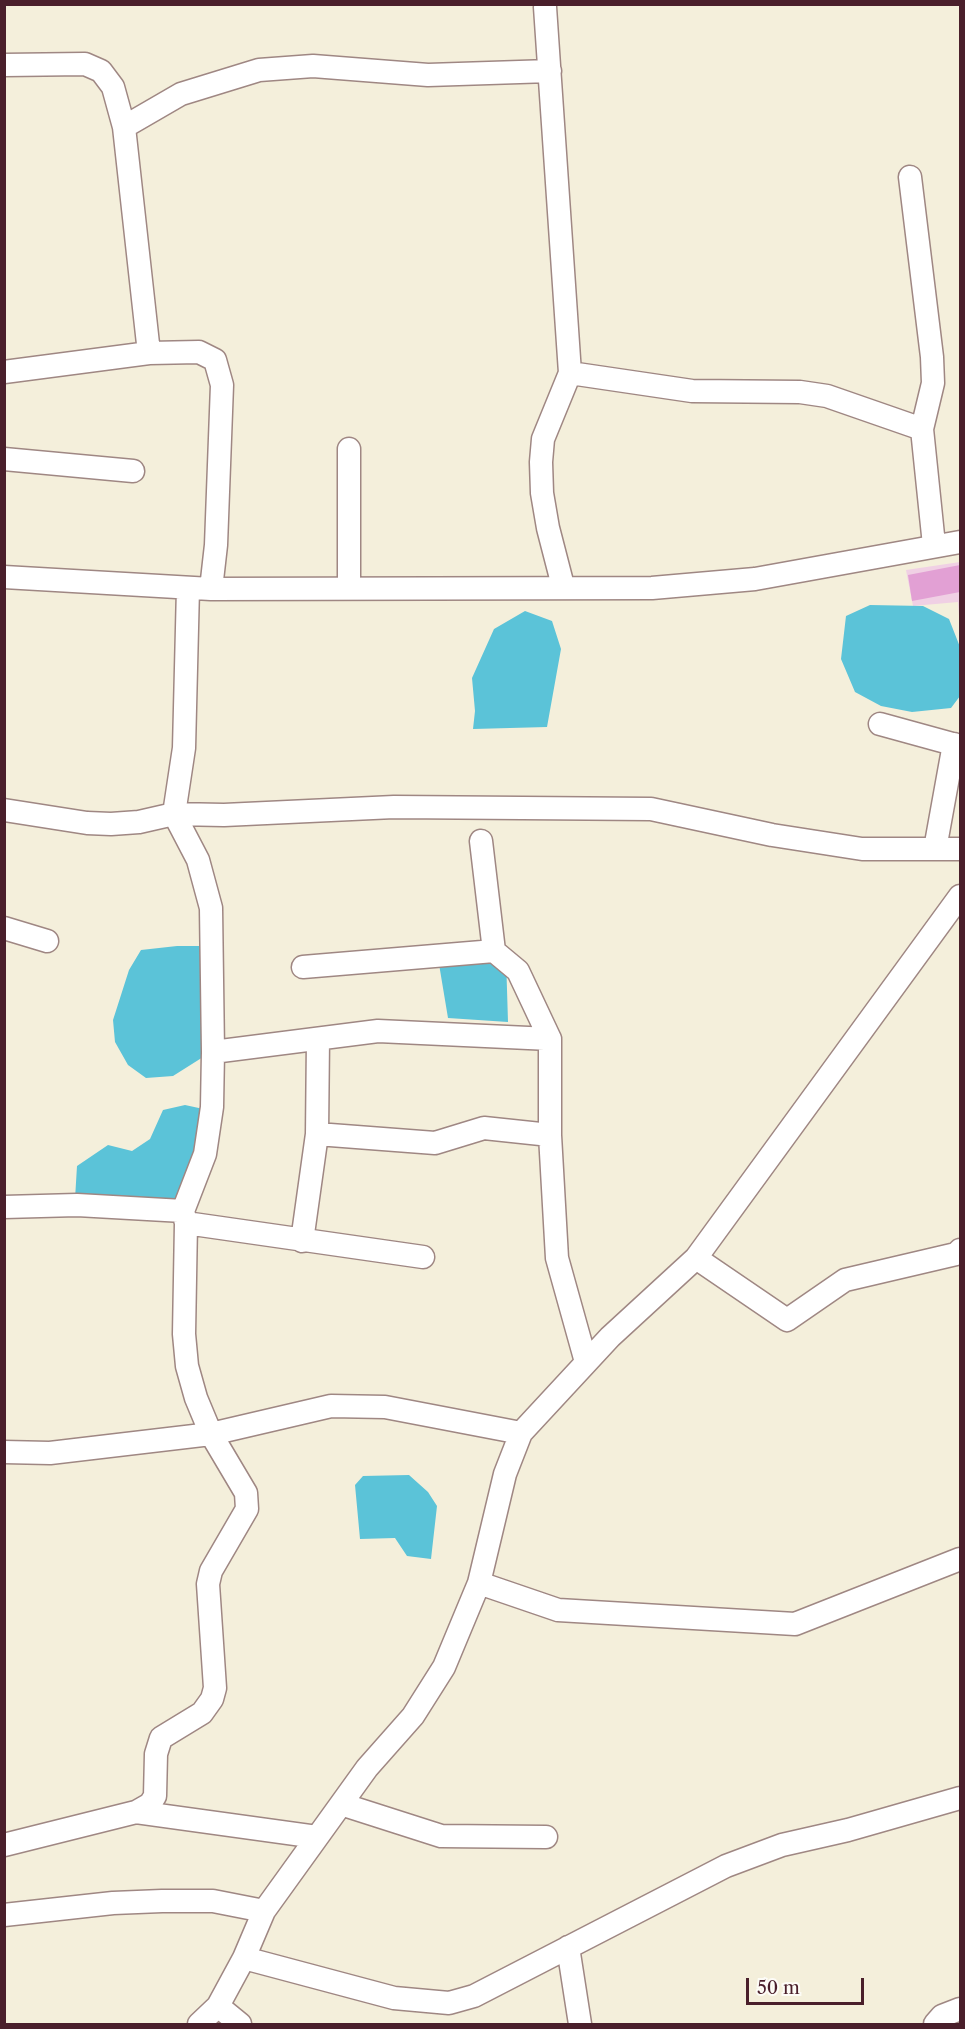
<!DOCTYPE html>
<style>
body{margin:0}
#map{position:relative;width:965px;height:2029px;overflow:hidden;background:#f4efdb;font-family:"Libre Caslon Text",serif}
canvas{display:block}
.frame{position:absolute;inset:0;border:6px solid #4a1f2b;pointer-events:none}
.scale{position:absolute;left:746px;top:1978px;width:118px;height:27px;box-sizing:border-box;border:3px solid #4a1f2b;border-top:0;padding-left:8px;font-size:18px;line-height:21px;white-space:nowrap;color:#4a1f2b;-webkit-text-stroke:4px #fdfcf7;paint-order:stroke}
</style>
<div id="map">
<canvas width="965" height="2029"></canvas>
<div class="frame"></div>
<div class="scale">50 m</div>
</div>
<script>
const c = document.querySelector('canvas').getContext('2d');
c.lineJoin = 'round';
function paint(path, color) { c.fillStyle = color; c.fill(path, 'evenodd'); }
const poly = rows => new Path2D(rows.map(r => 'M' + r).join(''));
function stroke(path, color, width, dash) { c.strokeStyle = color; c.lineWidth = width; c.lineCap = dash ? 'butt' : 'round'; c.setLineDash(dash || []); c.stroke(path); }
paint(poly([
 [960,562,960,630,958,602,913,606,906,570]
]), '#f0d0e4');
paint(poly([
 [870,605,923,606,949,619,960,647,960,696,951,708,912,712,881,706,855,692,841,659,846,616],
 [525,611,552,621,561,649,547,727,473,729,475,711,472,678,494,629],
 [177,946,201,946,211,1052,173,1076,146,1078,128,1065,115,1042,113,1020,129,970,141,950],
 [437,952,506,957,508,1022,448,1018],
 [185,1105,208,1110,184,1193,169,1202,75,1199,77,1166,108,1145,132,1151,150,1139,163,1110],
 [409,1475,428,1492,437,1506,431,1559,407,1556,395,1538,360,1539,355,1485,363,1476]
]), '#5bc3d8');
paint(poly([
 [960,565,960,592,912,601,908,575]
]), '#e2a0d4');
const minor = poly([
 [545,7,570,373,543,439,541,462,542,493,548,528,563,586],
 [4,65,85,64,101,71,113,87,124,127,149,353],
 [124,127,181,94,259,70,313,66,428,75,550,71],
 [910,177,932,357,933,383,922,429,934,545],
 [4,372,149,353,199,352,215,360,222,385,216,545,211,589],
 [570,373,692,391,800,392,827,396,922,429],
 [4,459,133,471],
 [4,577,211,589,652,588,755,579,960,542],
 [349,587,349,449],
 [880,724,960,746],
 [4,810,87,823,111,824,139,822,174,814,224,815,394,807,651,809,772,835,862,849,960,849],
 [481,841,494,951,518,971,550,1039,550,1135,557,1258,586,1362],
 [935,849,954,744],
 [4,928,47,941],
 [303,967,494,951],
 [213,1052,378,1031,550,1039],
 [317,1134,435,1143,484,1128,550,1135],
 [4,1207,77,1205,183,1211],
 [186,1223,423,1257],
 [302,1241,317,1134,318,1039],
 [696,1258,787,1320,845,1280,956,1254,960,1250],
 [4,1452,50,1453,211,1434,331,1406,385,1407,521,1433],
 [479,1583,558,1610,795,1624,960,1559],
 [341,1804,441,1836,546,1837],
 [136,1812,317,1837],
 [4,1845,136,1812,150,1804,155,1796,156,1754,161,1738,202,1713,212,1699,215,1688,208,1584,211,1571,247,1509,246,1493,211,1434,196,1398,187,1366,184,1334,186,1223,183,1211,205,1154,212,1107,213,1052,211,908,198,860,174,814,184,748,188,588],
 [4,1915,113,1903,162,1901,213,1901,264,1911],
 [568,1947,580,2024],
 [244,1958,394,1998,449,2003,474,1996,726,1866,782,1845,848,1830,960,1798],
 [218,2006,240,2024],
 [199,2024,218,2006,244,1958,264,1911,367,1768,413,1716,444,1667,479,1583,505,1474,521,1433,610,1337,696,1258,960,896],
 [935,2024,942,2016,960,2009]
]);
stroke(minor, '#9f8783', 25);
stroke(minor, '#fff', 22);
</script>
